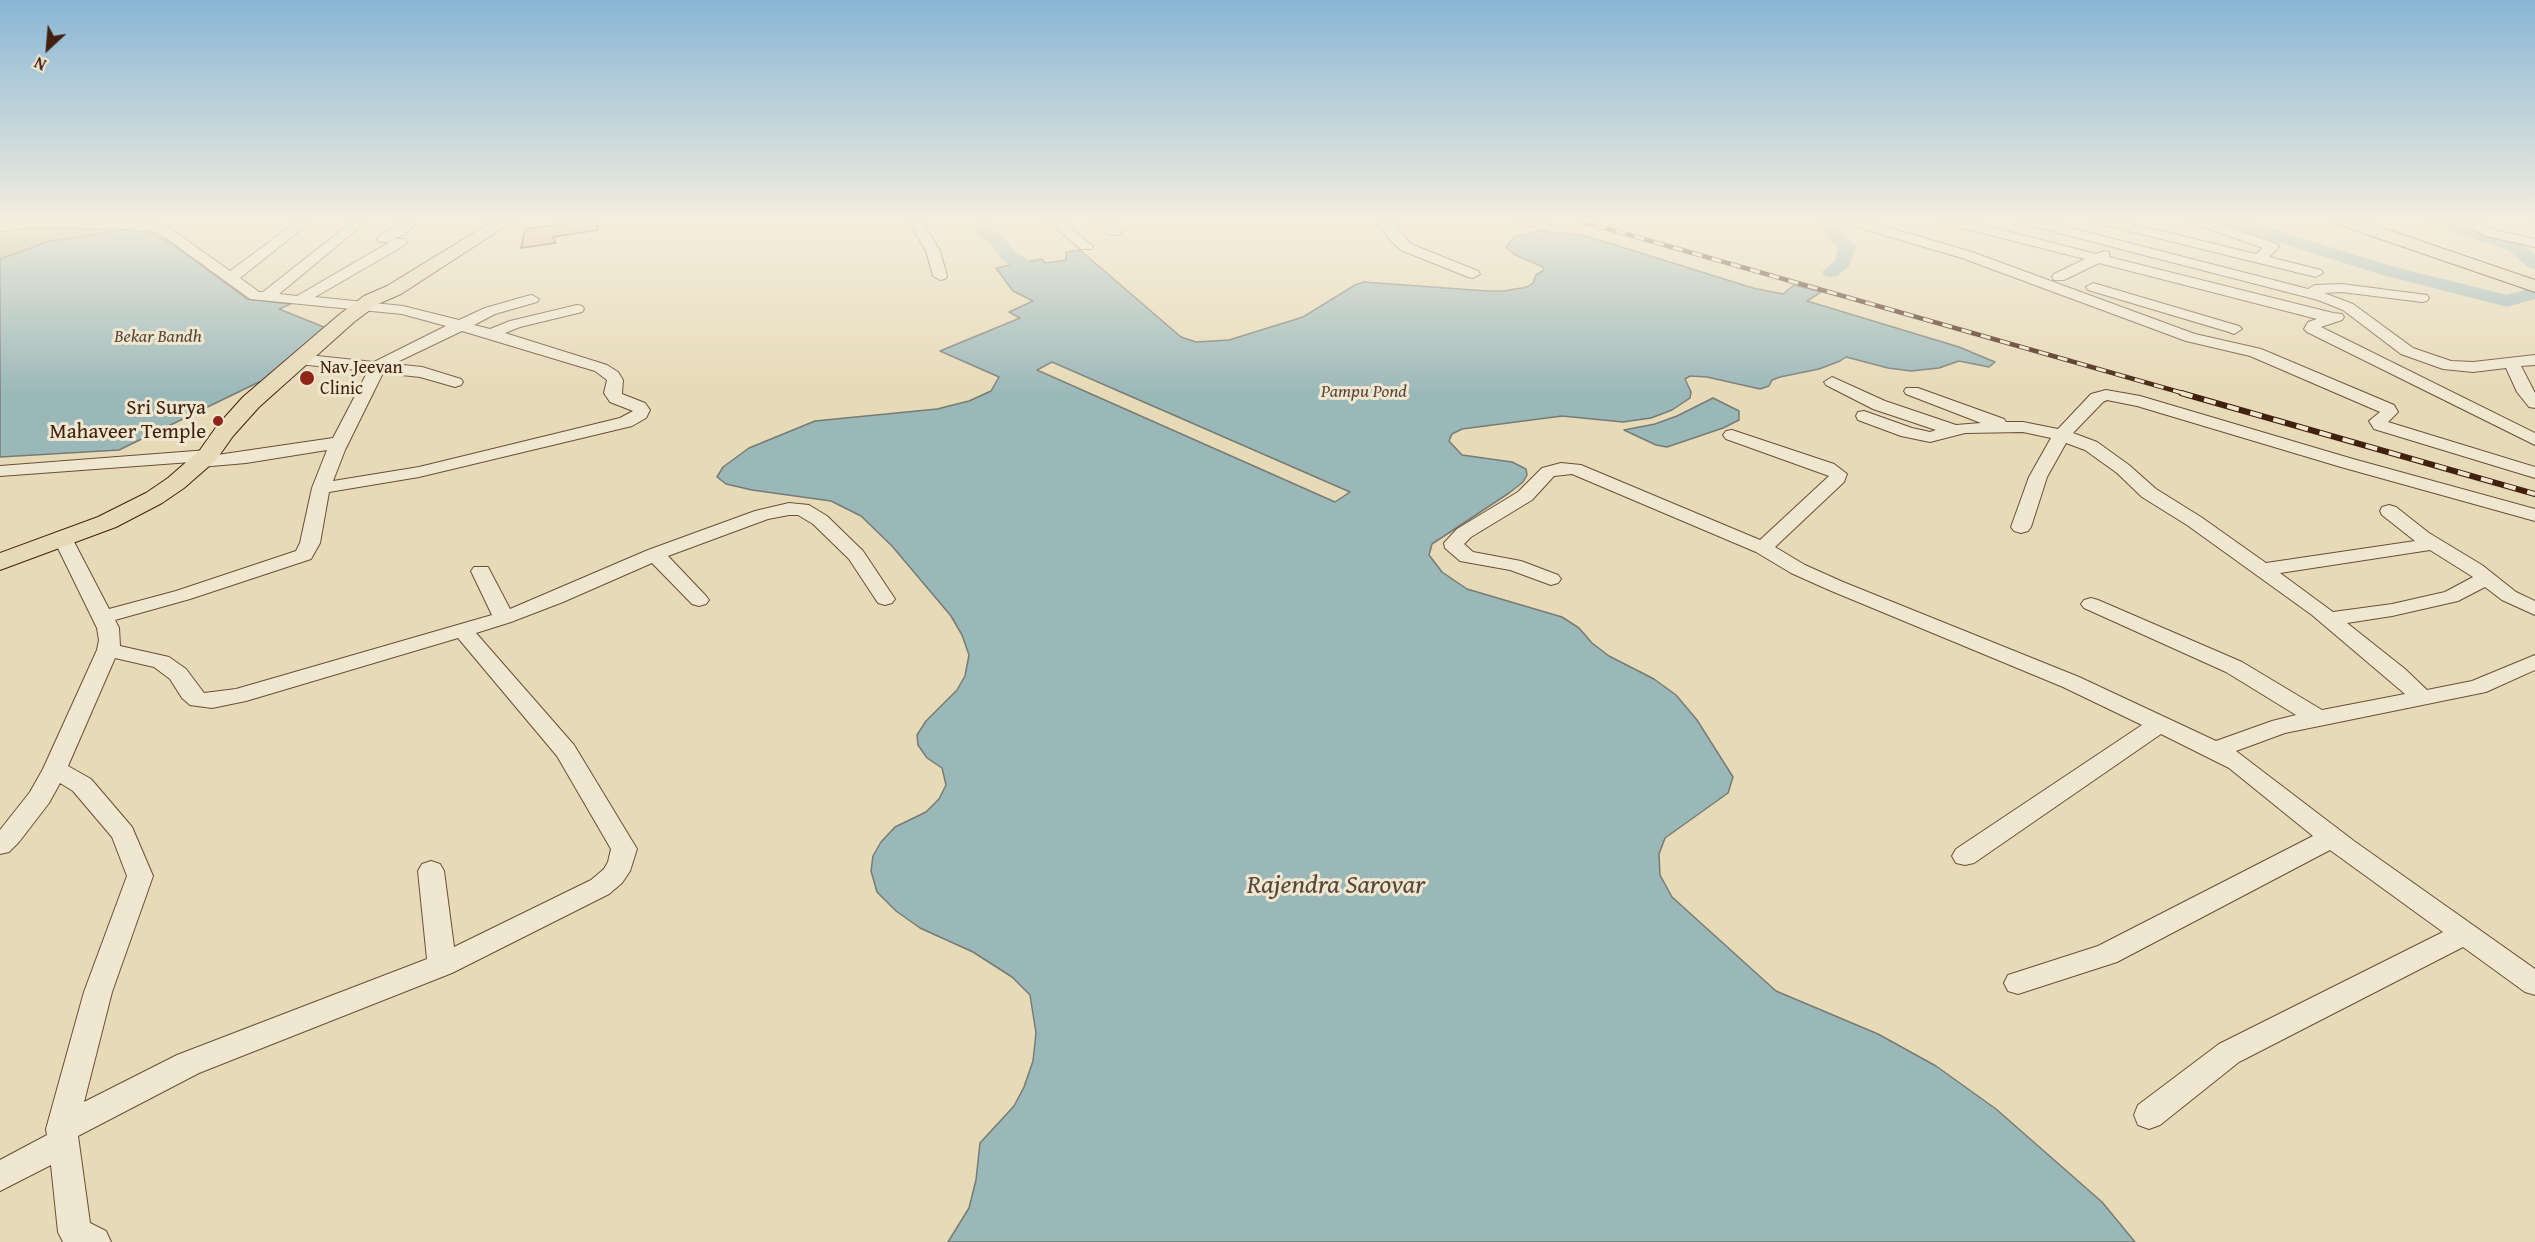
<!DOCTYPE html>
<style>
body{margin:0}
#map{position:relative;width:2535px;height:1242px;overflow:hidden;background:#e7dab7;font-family:"Gentium Book Plus",serif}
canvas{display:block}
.north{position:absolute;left:18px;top:18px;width:60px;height:60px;-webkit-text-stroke:4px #efe7d0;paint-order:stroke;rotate:206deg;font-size:16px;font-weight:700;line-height:24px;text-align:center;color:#42200f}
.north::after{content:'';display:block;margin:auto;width:21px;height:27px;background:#42200f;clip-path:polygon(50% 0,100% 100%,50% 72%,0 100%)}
</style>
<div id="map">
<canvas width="2535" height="1242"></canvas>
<div class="north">N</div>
</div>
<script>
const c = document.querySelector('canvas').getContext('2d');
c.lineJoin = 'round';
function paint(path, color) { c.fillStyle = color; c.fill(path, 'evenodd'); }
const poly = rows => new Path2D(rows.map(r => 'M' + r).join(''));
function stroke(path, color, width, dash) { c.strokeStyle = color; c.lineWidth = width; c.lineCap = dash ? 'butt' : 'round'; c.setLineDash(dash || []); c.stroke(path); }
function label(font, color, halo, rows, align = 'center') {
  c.font = font + ' "Gentium Book Plus",serif'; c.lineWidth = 6; c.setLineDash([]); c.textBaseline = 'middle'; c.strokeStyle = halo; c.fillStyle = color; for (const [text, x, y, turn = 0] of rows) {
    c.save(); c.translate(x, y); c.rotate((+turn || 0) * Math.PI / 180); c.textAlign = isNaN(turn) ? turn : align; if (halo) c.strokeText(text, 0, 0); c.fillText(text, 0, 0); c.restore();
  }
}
paint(poly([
 [23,226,128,229,47,242,0,259,0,229]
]), '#b1c192');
const water = poly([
 [128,229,147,231,171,243,247,299,291,304,279,309,324,327,291,362,265,382,259,382,119,450,0,457,0,259,47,242,128,229],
 [1541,231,1583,235,1753,288,1783,294,1794,285,1821,292,1807,301,1959,347,1995,362,1989,367,1959,361,1939,368,1911,371,1888,368,1846,357,1840,361,1819,369,1780,377,1772,380,1769,386,1760,389,1707,377,1690,376,1685,379,1691,392,1690,398,1672,410,1651,418,1623,422,1562,416,1462,429,1452,434,1449,441,1462,455,1512,462,1526,469,1527,475,1523,482,1509,493,1432,544,1429,555,1442,572,1467,589,1562,617,1579,628,1592,643,1609,656,1654,679,1676,695,1697,720,1733,777,1728,793,1665,838,1659,854,1660,875,1672,897,1776,991,1878,1034,1936,1066,1996,1109,2102,1202,2135,1242,948,1242,969,1208,976,1180,980,1143,1014,1106,1024,1087,1033,1061,1036,1033,1030,995,1012,977,973,952,920,928,896,911,877,892,871,871,873,856,881,842,895,827,926,812,939,799,946,785,942,768,927,758,918,745,917,735,926,721,957,690,965,676,969,655,962,635,951,616,892,546,861,516,831,501,752,490,726,484,717,477,723,467,749,448,815,421,937,409,969,401,991,391,999,377,940,351,1020,318,1009,312,1033,301,1013,291,996,268,1042,259,1045,263,1066,260,1066,252,1080,250,1181,337,1196,342,1229,340,1303,317,1355,285,1364,282,1487,291,1504,291,1527,287,1533,283,1536,275,1544,270,1543,267,1515,255,1506,247,1515,236,1541,231],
 [1052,362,1350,492,1335,502,1037,370,1052,362],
 [1713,398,1739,411,1739,420,1723,428,1667,447,1656,445,1624,430,1655,424,1677,416,1713,398]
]);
paint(water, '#9bb8b9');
stroke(water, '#777b75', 1.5);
paint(poly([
 [983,220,989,221,991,225,990,228,1005,238,1014,251,1057,279,1060,283,1057,287,1045,287,1001,259,992,245,977,235,973,227,977,221,983,220],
 [1821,220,1837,220,1843,235,1856,245,1849,266,1837,276,1831,277,1825,276,1822,272,1835,260,1838,247,1828,238,1822,227,1821,220],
 [2218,220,2243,220,2391,266,2507,295,2535,287,2535,299,2507,307,2500,305,2379,274,2220,224,2218,220],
 [2426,220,2450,220,2520,242,2535,255,2535,269,2529,268,2508,250,2428,224,2426,220]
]), '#9bb8b9');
const building = poly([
 [570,220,597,220,598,230,553,237,556,243,521,248,525,229,570,223,570,220]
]);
paint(building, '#e0ac81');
stroke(building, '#42200f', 1.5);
const minor = poly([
 [26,220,129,221,167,226,230,271,299,220,313,220,240,278,259,292,263,292,354,220,368,220,279,294,297,296,395,239,405,239,407,242,405,245,315,297,403,306,459,320,485,308,527,296,532,295,539,299,537,302,495,314,474,325,490,329,510,321,577,305,582,306,584,309,582,312,520,327,505,333,607,365,618,372,623,380,622,394,645,403,650,410,646,418,632,426,419,477,329,492,320,543,311,559,190,599,115,620,119,628,120,646,169,657,186,669,204,693,236,689,492,615,471,571,474,567,488,567,510,609,648,550,755,511,789,503,809,505,827,516,863,551,895,599,892,603,885,605,878,603,849,559,813,524,798,515,789,515,768,519,668,556,706,596,709,600,706,604,699,606,692,604,652,563,563,602,511,622,476,633,574,745,637,849,630,871,622,883,609,894,452,973,199,1073,78,1136,90,1223,106,1231,111,1242,63,1242,58,1232,51,1165,0,1191,0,1160,47,1135,46,1129,84,992,127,876,112,837,73,791,60,783,49,803,19,842,9,852,0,854,0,830,30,792,43,769,97,650,99,640,97,628,54,540,57,536,71,536,109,609,176,591,296,551,300,543,312,488,327,450,246,463,200,467,194,466,191,462,0,476,0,466,208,450,214,451,217,455,333,438,368,371,298,364,292,362,290,359,292,356,298,354,374,362,446,326,402,314,250,299,159,233,129,229,32,227,0,231,0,223,26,220],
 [462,331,595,371,607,380,604,393,610,402,633,411,620,418,419,467,333,481,345,450,383,373,420,377,455,387,461,385,463,382,461,379,422,367,393,364,462,331],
 [458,638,557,756,611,849,608,862,604,869,591,880,454,947,444,871,440,864,431,861,422,864,418,871,427,959,177,1055,84,1102,112,992,153,876,132,827,91,779,68,766,115,658,154,667,170,679,182,698,190,705,212,708,246,701,458,638],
 [397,220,410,220,414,225,409,231,389,242,379,242,377,239,379,236,400,225,397,220],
 [908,220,921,220,940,251,947,276,945,279,940,280,933,276,926,251,908,220],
 [1045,220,1060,220,1093,246,1091,249,1081,249,1045,220],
 [1093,220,1108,220,1122,232,1120,235,1110,235,1093,220],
 [1376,220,1390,220,1411,244,1478,271,1480,274,1473,278,1468,277,1401,250,1391,241,1376,220],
 [1517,220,1537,220,1551,226,1544,230,1519,223,1517,220],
 [1841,220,1862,220,1972,252,2195,334,2261,349,2394,405,2398,412,2388,422,2535,467,2535,478,2374,429,2369,421,2380,412,2250,356,2186,341,1962,258,1843,223,1841,220],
 [1940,220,1962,220,2096,254,2104,251,2109,252,2109,257,2333,313,2342,314,2344,317,2342,320,2321,327,2535,433,2535,445,2307,332,2304,329,2308,322,2317,319,2099,263,2064,280,2054,280,2052,277,2054,274,2085,259,1942,223,1940,220],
 [2018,220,2040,220,2308,289,2315,285,2342,284,2427,295,2429,298,2427,301,2422,302,2342,292,2324,293,2353,304,2413,348,2451,361,2473,362,2535,355,2535,365,2521,366,2535,393,2535,408,2529,407,2517,392,2506,368,2473,372,2443,369,2401,354,2343,310,2318,300,2020,223,2018,220],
 [2094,220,2116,220,2256,254,2263,248,2192,223,2190,220,2209,220,2277,244,2279,247,2269,257,2321,270,2323,273,2316,277,2096,223,2094,220],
 [2457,220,2474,220,2495,230,2535,239,2535,247,2486,236,2457,220],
 [2093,283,2239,326,2242,329,2234,334,2229,332,2088,290,2086,287,2093,283],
 [1832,377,1885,401,1956,425,1981,423,1906,394,1904,391,1906,388,1918,388,2004,419,2006,422,2023,422,2058,429,2091,394,2106,390,2140,396,2353,459,2535,509,2535,521,2341,467,2137,406,2107,400,2103,402,2073,433,2097,442,2129,465,2156,489,2201,517,2266,563,2415,541,2382,515,2380,511,2382,507,2389,505,2396,507,2429,533,2482,565,2516,592,2535,601,2535,615,2502,600,2485,587,2458,601,2392,616,2347,623,2405,669,2427,690,2472,681,2535,655,2535,670,2486,692,2285,733,2236,751,2354,841,2535,969,2535,995,2525,992,2463,947,2239,1062,2160,1125,2149,1129,2138,1125,2134,1115,2138,1105,2219,1044,2443,932,2330,850,2117,962,2018,994,2008,991,2004,983,2008,975,2098,946,2313,836,2229,768,2161,734,1974,863,1965,865,1956,863,1952,856,1956,849,2142,725,2063,687,1829,590,1791,573,1756,552,1572,474,1554,476,1532,500,1471,537,1464,544,1473,552,1521,561,1558,575,1561,579,1558,583,1551,585,1510,570,1460,561,1445,548,1444,543,1457,529,1518,492,1542,468,1561,463,1581,465,1760,540,1829,476,1726,439,1723,435,1726,431,1732,430,1834,464,1847,474,1844,482,1775,547,1805,565,1843,582,2079,677,2216,741,2272,721,2296,715,2226,672,2084,608,2081,604,2084,600,2091,598,2098,600,2242,662,2322,710,2405,694,2312,615,2187,525,2142,497,2117,473,2085,450,2066,443,2047,477,2031,527,2028,531,2021,533,2014,531,2011,527,2029,477,2051,438,2023,432,1965,433,1930,442,1901,436,1858,420,1856,416,1858,412,1864,411,1912,428,1930,432,1936,430,1873,409,1826,385,1824,382,1832,377],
 [2430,550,2473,577,2445,592,2392,604,2333,612,2280,573,2430,550]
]);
const major = poly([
 [495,220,515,220,401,294,378,304,354,322,259,407,233,436,216,460,184,488,162,503,116,527,0,570,0,553,98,517,146,493,168,478,200,450,217,426,243,397,340,314,364,296,387,286,495,220],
 [2335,220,2359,220,2535,280,2535,292,2337,224,2335,220]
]);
stroke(minor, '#6b4e39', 2);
stroke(major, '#42200f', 2);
paint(minor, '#efe7d0');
paint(major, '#e7dab7');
const railFar1 = poly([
 [1577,220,2186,394]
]);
const rail = poly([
 [2181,393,2535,494]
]);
stroke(railFar1, '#42200f', 4.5);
stroke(rail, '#42200f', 6);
stroke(railFar1, '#efe7d0', 3, [10]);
stroke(rail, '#efe7d0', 4, [12]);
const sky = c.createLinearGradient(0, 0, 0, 394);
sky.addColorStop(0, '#89b6d5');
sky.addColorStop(0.56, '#f4eedf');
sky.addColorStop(1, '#f4eedf00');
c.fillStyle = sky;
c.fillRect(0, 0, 2535, 394);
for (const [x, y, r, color] of [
 [307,378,8,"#8f2418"],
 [218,421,6,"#8f2418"]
]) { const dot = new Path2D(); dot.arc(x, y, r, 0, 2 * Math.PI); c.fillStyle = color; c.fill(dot); stroke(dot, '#efe7d0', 2); }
label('italic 18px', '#58463a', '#efe7d0', [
 ["Bekar Bandh",158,337],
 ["Pampu Pond",1364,392]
]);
label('18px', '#42200f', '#efe7d0', [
 ["Nav Jeevan",320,368],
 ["Clinic",320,389]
], 'left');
label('21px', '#42200f', '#efe7d0', [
 ["Sri Surya",206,409],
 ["Mahaveer Temple",206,433]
], 'right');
label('italic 27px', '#58463a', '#efe7d0', [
 ["Rajendra Sarovar",1336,886]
]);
</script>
